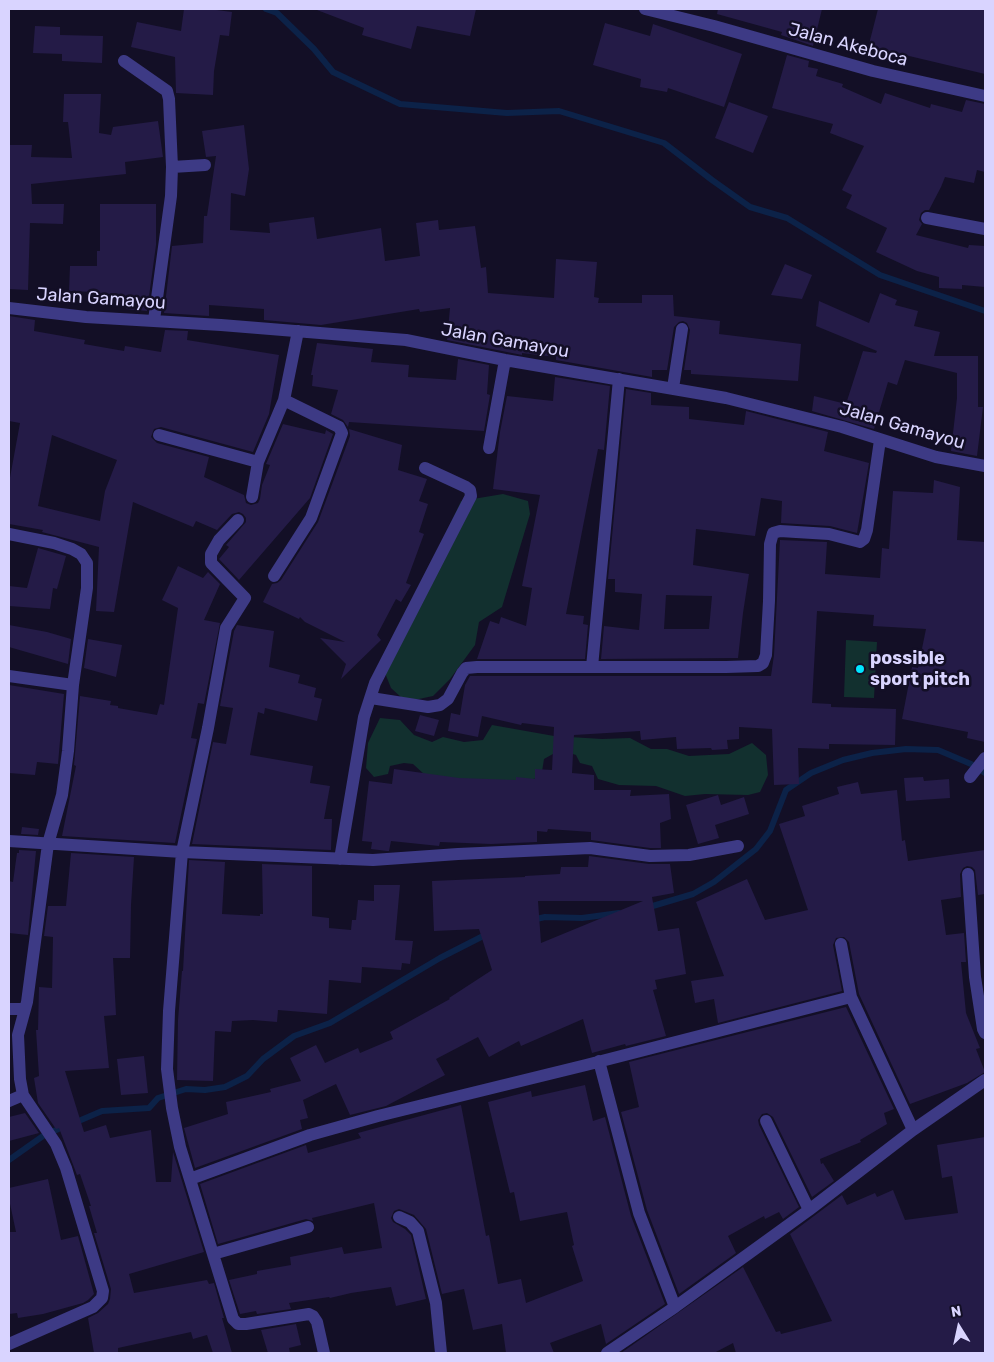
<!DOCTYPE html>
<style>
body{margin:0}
#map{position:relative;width:994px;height:1362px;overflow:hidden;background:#130f26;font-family:Rubik,sans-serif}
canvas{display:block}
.frame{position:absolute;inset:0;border:10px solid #d9d4ff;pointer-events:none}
.north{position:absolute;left:934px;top:1302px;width:50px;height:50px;-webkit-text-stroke:4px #130f26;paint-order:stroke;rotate:350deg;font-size:14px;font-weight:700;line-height:20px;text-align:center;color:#d9d4ff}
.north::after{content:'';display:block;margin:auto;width:18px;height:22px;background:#d9d4ff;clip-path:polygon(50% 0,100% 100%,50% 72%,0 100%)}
</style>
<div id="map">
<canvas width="994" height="1362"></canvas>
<div class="frame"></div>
<div class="north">N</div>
</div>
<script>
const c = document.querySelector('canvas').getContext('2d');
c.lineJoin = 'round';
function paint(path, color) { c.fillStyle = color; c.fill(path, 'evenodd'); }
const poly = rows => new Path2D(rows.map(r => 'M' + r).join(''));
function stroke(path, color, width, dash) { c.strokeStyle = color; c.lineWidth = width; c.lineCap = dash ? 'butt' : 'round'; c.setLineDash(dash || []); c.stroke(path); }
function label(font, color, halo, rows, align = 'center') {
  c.font = font + ' Rubik,sans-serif'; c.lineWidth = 5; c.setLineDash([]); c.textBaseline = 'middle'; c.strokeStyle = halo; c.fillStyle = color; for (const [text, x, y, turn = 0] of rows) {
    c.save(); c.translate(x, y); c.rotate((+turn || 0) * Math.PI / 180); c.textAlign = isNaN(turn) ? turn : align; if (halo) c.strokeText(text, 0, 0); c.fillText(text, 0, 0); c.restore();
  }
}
paint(poly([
 [503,494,528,501,530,514,502,607,479,622,475,645,450,679,433,696,419,699,403,699,391,688,383,668,461,501],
 [846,640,877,642,874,698,844,697],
 [380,718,400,720,414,735,432,742,443,737,464,742,483,740,492,725,554,736,602,739,630,738,651,749,667,749,689,756,729,754,752,743,766,755,768,775,760,792,748,795,705,794,685,796,656,786,619,785,598,779,592,766,580,763,576,755,560,750,544,759,541,778,508,782,461,783,425,775,413,764,404,763,390,766,388,774,374,777,366,768,368,743]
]), '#12302f');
stroke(poly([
 [266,9,277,13,314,49,333,72,400,104,507,113,559,111,664,143,712,180,750,207,787,218,880,275,985,311],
 [646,908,693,894,714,882,756,849,770,831,786,790,811,773,843,760,872,753,906,749,938,750,971,764,985,773],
 [532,920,545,917,582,918,619,913],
 [74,1123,102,1111,149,1108,158,1098,186,1089,205,1090,225,1087,247,1076,263,1059,294,1036,330,1023,440,958,489,933],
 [9,1160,43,1136,65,1126]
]), '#0c2248', 6);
paint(poly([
 [184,9,209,9,232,12,229,36,220,35,214,71,213,95,176,93,175,57,131,47,137,22,181,31],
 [318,9,476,9,470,36,417,26,411,49,362,35,364,28,317,10],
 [718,9,822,9,813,46,781,35,782,32,717,14],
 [878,9,985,9,985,74,905,55,904,57,868,48],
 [605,23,650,36,653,24,742,54,724,107,668,88,667,92,640,87,641,79,593,65],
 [35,26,60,27,60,35,103,36,102,63,62,61,62,54,33,53],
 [787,55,809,61,808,67,818,69,816,76,843,84,842,87,881,104,885,93,930,108,931,104,962,112,966,100,985,104,985,172,977,170,974,183,945,177,941,187,929,210,925,210,921,213,919,220,922,224,916,235,968,248,969,245,985,246,985,287,962,285,962,289,939,288,939,277,917,271,876,252,887,228,846,208,852,195,842,190,864,146,830,133,833,124,772,108],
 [64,94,101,94,99,133,111,135,113,127,158,121,163,157,125,162,126,174,31,184,32,204,64,204,63,224,30,223,28,290,9,289,9,145,32,145,31,157,72,158,68,122,63,122],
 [729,102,768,116,753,153,715,138],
 [244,125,249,169,245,196,231,193,230,230,270,233,269,223,314,217,317,239,381,228,385,261,420,256,416,223,438,220,439,230,475,226,481,268,486,267,488,293,554,298,556,259,597,262,594,297,599,298,598,303,642,303,642,295,673,295,674,316,720,321,719,334,801,344,798,381,691,374,691,370,684,370,690,330,687,323,683,321,679,322,674,327,667,370,652,370,652,377,556,360,556,357,522,353,522,355,447,340,450,308,420,312,419,309,321,325,264,320,264,309,209,305,209,316,164,313,172,246,203,243,204,216,207,216,216,156,206,157,202,131],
 [100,204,156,204,156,245,147,311,126,309,127,301,95,299,95,292,69,291,70,266,97,266,97,251,100,251],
 [785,264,812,275,802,299,771,295],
 [880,293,897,300,895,305,918,311,914,326,940,332,934,356,978,356,978,407,983,407,977,456,951,451,957,398,957,373,905,360,897,385,888,382,874,429,812,411,814,396,846,404,863,351,876,353,877,351,816,326,819,301,869,323],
 [9,316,35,320,34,331,85,340,84,344,124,351,125,346,161,352,165,330,188,331,187,340,279,355,269,414,253,452,161,427,154,429,151,437,157,443,209,457,204,477,244,495,246,503,251,505,258,503,260,499,262,485,270,465,266,464,283,424,325,434,326,430,333,434,310,498,239,580,219,559,229,547,226,545,246,522,246,518,243,514,239,512,232,514,217,530,196,521,193,527,133,502,114,612,96,611,99,547,42,532,43,530,9,524,9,483,20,423,9,421],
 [52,435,117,460,105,491,100,521,38,506],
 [317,343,373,349,371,362,409,365,408,377,456,380,458,359,489,365,487,394,490,395,484,431,349,422,348,427,343,420,331,414,338,390,312,386,313,375,311,375],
 [555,377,610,386,604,450,598,449,566,614,584,616,583,624,588,625,585,659,477,659,490,621,499,624,501,617,526,626,532,588,522,586,540,495,493,489,500,432,507,396,553,401],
 [626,389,651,393,651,405,689,407,689,419,744,425,746,411,828,432,824,451,869,463,857,533,830,526,781,523,782,501,761,498,755,536,696,529,693,565,749,574,743,613,738,658,601,659,604,626,639,630,642,594,615,592,615,579,608,579],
 [666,595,712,596,709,629,664,629],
 [349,429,402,445,398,470,427,479,419,501,428,504,419,532,424,534,406,583,411,585,401,602,396,599,377,635,381,640,341,679,346,664,320,638,345,642,305,622,300,617,299,619,263,602,272,584,277,583,281,580,318,522,350,436],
 [934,480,960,487,957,540,985,542,985,742,967,738,968,732,902,719,912,667,918,668,926,629,873,626,874,615,817,611,812,703,831,704,831,707,896,709,895,745,829,744,829,749,798,748,799,784,774,785,772,729,739,727,739,739,727,740,728,749,712,750,711,748,677,749,676,737,641,740,640,731,574,735,572,773,594,775,594,790,631,790,630,796,669,794,671,819,660,823,661,848,650,848,591,840,591,832,548,829,547,832,537,831,537,842,491,844,440,842,439,846,391,841,389,851,387,851,371,849,372,842,362,841,369,781,392,784,394,769,459,778,516,780,516,777,535,779,535,769,552,770,554,727,522,723,521,725,482,716,478,737,448,731,451,713,460,715,465,685,470,676,771,676,774,655,780,540,827,542,825,574,880,578,882,548,889,549,893,491,933,493],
 [38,548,66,556,57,589,53,588,50,609,9,606,9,586,27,588],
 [178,566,203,578,208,572,220,584,204,620,220,623,204,704,198,703,191,738,197,739,175,843,62,836,76,766,74,765,80,696,111,701,110,705,118,706,118,708,157,715,160,704,164,705,178,608,162,600],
 [9,625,47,632,71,639,68,664,9,647],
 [237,625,274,631,269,667,300,675,298,683,316,688,314,697,322,699,317,721,265,708,264,714,258,712,250,755,313,766,310,783,330,786,324,819,332,819,331,850,192,844,213,742,226,744,233,708,220,706,234,631],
 [88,639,122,645,116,677,84,668],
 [9,685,64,694,58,764,37,762,35,775,9,773],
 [420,715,439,720,434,736,415,731],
 [923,777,924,781,949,779,950,798,906,801,904,778],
 [858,782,861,794,897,790,902,841,905,840,908,861,985,850,985,894,978,895,975,870,972,867,967,866,963,868,960,874,961,897,941,900,946,935,964,933,966,962,961,962,966,1013,980,1048,976,1049,985,1072,967,1083,910,1104,859,994,849,942,844,937,836,938,833,945,842,991,718,1023,714,999,695,1003,691,981,724,976,696,902,747,879,765,920,808,910,779,824,805,816,802,806,839,794,837,787],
 [718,795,721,805,744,797,749,814,715,825,719,838,698,844,686,805],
 [22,827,39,829,38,835,21,834],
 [19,850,36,851,28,935,9,933,9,881,13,882,17,853,19,853],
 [71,853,134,857,131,905,130,958,113,958,116,1015,104,1016,109,1068,65,1071,84,1132,106,1125,110,1138,151,1130,156,1182,171,1182,173,1152,204,1252,129,1274,134,1293,207,1280,209,1284,214,1283,224,1318,222,1318,232,1353,213,1353,207,1335,193,1339,191,1332,118,1348,118,1353,94,1353,88,1318,98,1313,108,1304,110,1299,111,1289,94,1233,97,1233,89,1206,91,1206,80,1174,77,1175,59,1128,56,1129,38,1103,34,1078,39,1076,36,1030,38,1030,39,987,52,988,53,937,44,936,48,906,66,906],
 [589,856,649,864,670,864,674,893,652,897,658,931,679,928,686,974,655,980,657,989,653,990,666,1036,626,1046,625,1044,592,1053,583,1019,521,1046,519,1041,489,1057,478,1037,436,1059,445,1075,386,1106,350,1115,336,1084,303,1100,308,1118,300,1120,302,1129,195,1168,184,1128,228,1114,226,1102,271,1092,270,1089,301,1081,290,1058,316,1045,325,1063,358,1048,360,1053,393,1039,390,1032,450,999,449,998,492,970,479,929,434,931,432,881,525,877,525,876,560,874,561,867,588,867],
 [538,901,643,901,541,943],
 [189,860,225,862,222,914,260,916,260,914,263,914,262,864,312,866,312,916,329,918,329,928,351,930,352,920,356,920,358,900,374,901,374,885,400,885,395,940,413,941,410,964,402,963,401,970,362,967,361,983,329,980,327,1014,278,1010,277,1022,253,1020,232,1021,231,1032,215,1031,213,1081,177,1080,178,1020,182,971,183,971],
 [846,1007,894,1109,884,1113,887,1124,860,1140,861,1142,820,1159,821,1164,823,1163,834,1181,812,1197,773,1117,767,1113,762,1114,758,1120,759,1125,799,1207,783,1219,779,1212,765,1219,764,1216,728,1236,736,1253,679,1294,647,1210,621,1112,639,1107,629,1062],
 [144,1056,148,1093,121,1095,117,1059],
 [585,1085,593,1121,605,1117,631,1216,665,1304,606,1344,601,1324,550,1343,554,1353,506,1353,502,1324,473,1330,464,1289,442,1294,426,1229,414,1215,399,1209,394,1211,391,1218,393,1222,405,1229,411,1235,426,1299,396,1306,391,1287,351,1293,330,1298,329,1297,289,1303,291,1309,257,1314,256,1311,240,1314,229,1280,257,1274,257,1271,291,1265,290,1257,342,1247,344,1254,382,1248,374,1203,312,1218,313,1221,306,1219,218,1244,200,1184,306,1145,308,1153,361,1138,358,1133,461,1105,486,1236,489,1235,498,1284,521,1279,526,1303,583,1281,572,1246,574,1245,567,1212,520,1221,514,1192,510,1193,488,1102,531,1091,532,1097],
 [25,1113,39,1133,9,1141,9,1117],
 [985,1137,985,1353,736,1353,733,1343,714,1353,621,1353,743,1267,776,1332,780,1331,781,1334,832,1321,790,1234,842,1195,847,1205,875,1193,877,1197,893,1190,905,1220,958,1213,952,1176,942,1178,937,1145],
 [48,1179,61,1240,78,1236,94,1294,88,1300,83,1303,43,1314,18,1318,17,1313,9,1314,9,1232,16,1232,9,1199,9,1188],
 [296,1324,301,1345,289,1348,290,1353,268,1353,261,1330]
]), '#241b47');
stroke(poly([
 [645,9,714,26,873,71,985,96],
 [124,61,167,91,169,99,172,167,171,196,154,320],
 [172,167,205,165],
 [927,218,985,229],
 [9,308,86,317,221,325,406,340,505,360,726,398,842,427,936,457,985,466],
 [673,388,682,329],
 [159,435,258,462],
 [489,448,505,360],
 [252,497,258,462,284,400,298,331],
 [238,520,219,540,211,554,211,563,245,598,226,628,208,728,182,852,169,1011,167,1069,172,1108,180,1147,233,1319,238,1324,246,1324,309,1314,313,1316,317,1322,324,1353],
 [9,534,54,543,72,549,81,554,87,563,87,588,73,685,68,751,62,795,48,844,27,1002,18,1035,20,1079,23,1095,56,1144,66,1168,103,1291,102,1298,93,1307,9,1344],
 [274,576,311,518,342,433,339,427,284,400],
 [592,667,619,379],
 [9,676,73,685],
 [371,698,428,707,440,705,448,699,462,673,466,668,477,667,726,667,758,666,763,663,766,655,769,601,770,544,773,533,780,531,829,534,860,542,864,539,867,530,880,440],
 [970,777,985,758],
 [9,841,182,852,373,860,458,854,590,848,650,856,689,855,738,846],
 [340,859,364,717,375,683,471,496,470,490,466,487,425,468],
 [968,874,975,977,983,1029,985,1033],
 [841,944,851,997],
 [9,1009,25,1009],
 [599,1061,639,1213,675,1307],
 [9,1101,23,1095],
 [766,1121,809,1210],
 [190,1179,310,1135,378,1116,586,1065,851,997,913,1130],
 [399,1217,410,1222,418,1231,436,1303,441,1353],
 [213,1254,308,1227],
 [607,1353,675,1307,809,1210,913,1130,985,1080]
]), '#3d3a85', 12);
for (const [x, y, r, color] of [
 [860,669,5,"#00e5ff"]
]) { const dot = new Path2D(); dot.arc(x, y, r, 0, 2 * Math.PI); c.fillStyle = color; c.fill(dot); stroke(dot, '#130f26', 2); }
label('18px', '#d9d4ff', '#130f26', [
 ["Jalan Akeboca",848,45,15],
 ["Jalan Gamayou",101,299,4],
 ["Jalan Gamayou",505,341,10],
 ["Jalan Gamayou",902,426,16]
]);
label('bold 18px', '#d9d4ff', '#130f26', [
 ["possible",870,659],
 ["sport pitch",870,680]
], 'left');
</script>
